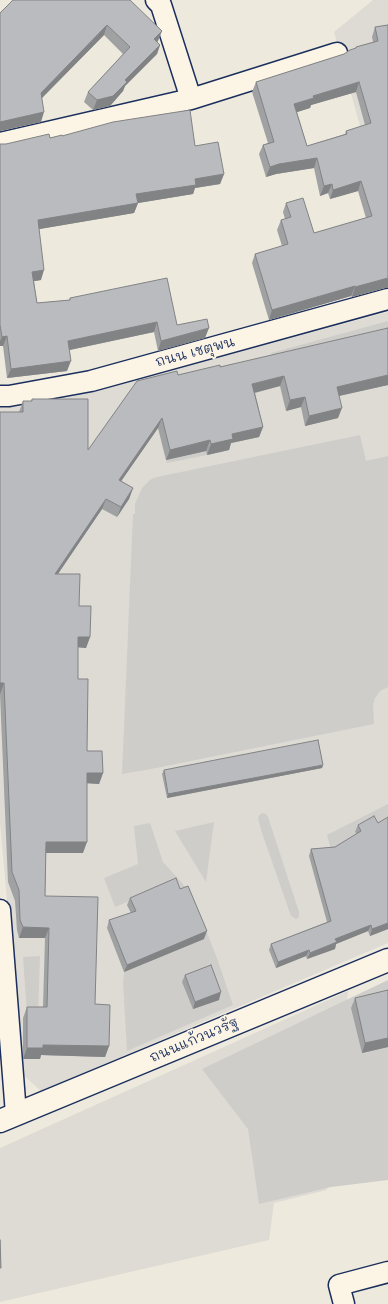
<!DOCTYPE html>
<meta charset="utf-8">
<style>
body{margin:0}
canvas{display:block;background:#eee9dd}
</style>
<canvas width="388" height="1304"></canvas>
<script>
const c = document.querySelector('canvas').getContext('2d');
c.lineJoin = 'round';
function paint(path, color) { c.fillStyle = color; c.fill(path, 'evenodd'); }
const poly = rows => new Path2D(rows.map(r => 'M' + r).join(''));
function stroke(path, color, width, dash) { c.strokeStyle = color; c.lineWidth = width; c.lineCap = dash ? 'butt' : 'round'; c.setLineDash(dash || []); c.stroke(path); }
function label(font, color, halo, rows, align = 'center') {
  c.font = font + ' Mali,"Playpen Sans Thai",sans-serif'; c.lineWidth = 4; c.setLineDash([]); c.textBaseline = 'middle'; c.strokeStyle = halo; c.fillStyle = color; for (const [text, x, y, turn = 0] of rows) {
    c.save(); c.translate(x, y); c.rotate((+turn || 0) * Math.PI / 180); c.textAlign = isNaN(turn) ? turn : align; if (halo) c.strokeText(text, 0, 0); c.fillText(text, 0, 0); c.restore();
  }
}
paint(poly([
 [373,0,388,0,388,227,334,32],
 [388,312,388,943,41,1091,23,1075,0,823,0,408,44,404],
 [348,991,327,1190,274,1203,269,1240,0,1302,0,1148]
]), '#dedbd4');
paint(poly([
 [388,321,388,337,275,364,271,353],
 [360,435,366,461,388,456,388,687,380,691,375,698,373,705,374,724,151,769,122,774,133,514,135,514,135,504,142,488,151,479,157,477],
 [206,451,207,455,167,463,166,460],
 [388,804,388,892,350,916,327,835],
 [264,813,267,815,268,817,299,912,299,917,296,919,291,916,261,830,258,818,260,814],
 [214,822,206,882,175,831],
 [150,823,163,862,192,894,218,961,233,1005,127,1051,123,983,124,972,151,961,167,886,115,907,104,878,138,864,134,826],
 [40,956,38,1013,27,1014,23,957],
 [388,980,388,1180,331,1187,259,1204,248,1129,202,1069]
]), '#cfcdca');
const minor = poly([
 [156,0,161,5,191,99,337,53],
 [0,143,191,99],
 [0,396,9,396,91,381,388,299],
 [0,910,16,1114],
 [344,1304,339,1285,388,1272]
]);
const tertiary = poly([
 [0,1121,388,960]
]);
stroke(minor, '#1b2f5e', 23);
stroke(tertiary, '#1b2f5e', 25);
stroke(minor, '#fcf5e5', 20);
stroke(tertiary, '#fcf5e5', 22);
paint(poly([
 [130,0,158,41,157,42,160,45,157,54,125,86,123,91,110,106,93,110,84,102,88,92,123,54,104,35,42,98,41,122,0,131,0,13],
 [388,25,385,288,352,297,351,296,269,320,252,263,255,254,282,246,277,230,281,220,285,219,283,212,286,203,314,233,366,218,358,191,330,199,328,193,320,196,314,168,276,174,266,177,259,154,263,145,268,143,252,92,256,82,344,54,356,48,356,47,373,42,372,37,375,27],
 [356,92,365,125,346,131,345,134,307,146,297,112,310,108,311,105],
 [62,136,195,146,224,174,220,184,195,188,193,194,138,203,134,213,39,229,41,280,34,281,37,303,69,300,70,298,177,325,205,338,158,351,154,332,69,350,67,371,7,378,3,346,0,346,0,144,6,144],
 [220,367,388,385,339,396,338,418,305,426,301,407,286,411,280,386,255,393,263,427,259,437,231,443,229,450,207,455,206,451,166,460,158,428,121,481,133,488,129,499,117,517,102,509,58,574,79,606,90,637,86,648,78,647,78,679,87,751,103,773,99,784,87,783,83,853,46,853,45,896,95,1004,109,1046,105,1057,41,1055,40,1059,23,1059,23,1018,27,1007,43,1007,45,938,19,938,17,930,15,901,8,882,0,694,0,412,19,412,23,401,31,401,32,399,88,450,178,375],
 [323,765,322,768,167,798,162,774,164,770],
 [374,816,388,929,370,936,368,931,336,944,335,949,307,959,306,956,276,968,269,950,271,944,327,922,309,856,311,849,335,847,357,834,355,832,358,825],
 [180,889,204,939,124,972,107,928,109,920,131,913,127,905,130,898],
 [185,975,219,1000,193,1009,182,982],
 [388,990,388,1047,362,1053,351,1008,355,998]
]), '#a0a1a3');
paint(poly([
 [107,25,104,35,37,103,41,93],
 [162,31,158,41,150,49,154,39],
 [160,45,157,54,125,86,123,91,110,106,93,110,97,100,125,80],
 [359,82,356,92,311,105,310,108,291,114,294,104,313,96],
 [44,112,41,122,0,131,0,122],
 [317,158,314,168,276,174,266,177,270,167,279,164],
 [224,174,220,184,195,188,193,194,132,204,136,194,195,179],
 [361,181,358,191,330,199,333,190],
 [332,184,328,193,320,196,324,186],
 [138,203,134,213,34,230,38,220],
 [44,270,41,280,29,282,32,272],
 [388,278,388,288,385,288,352,297,355,287],
 [355,286,351,296,269,320,272,310],
 [157,322,154,332,65,351,68,341],
 [209,328,205,338,158,351,161,341],
 [7,336,3,346,0,346,0,341,2,337],
 [71,361,67,371,7,378,11,369],
 [388,375,388,385,334,397,337,387],
 [284,376,280,386,249,394,252,384],
 [305,397,301,407,286,411,290,400],
 [342,408,338,418,305,426,309,416],
 [162,418,158,428,115,490,119,480],
 [263,427,259,437,231,443,229,450,207,455,211,444,232,434],
 [210,440,206,451,166,460,170,450],
 [133,488,129,499,117,517,121,507],
 [106,499,102,509,51,584,55,574],
 [78,637,90,637,86,648,74,647],
 [0,683,4,683,0,694],
 [323,765,322,768,167,798,168,794],
 [87,773,103,773,99,784,83,783],
 [46,842,87,842,83,853,42,853],
 [388,923,388,929,370,936,372,929],
 [371,925,368,931,336,944,335,949,307,959,310,953,335,939],
 [23,927,49,928,45,938,19,938],
 [207,931,204,939,124,972,127,965],
 [309,950,306,956,276,968,278,962],
 [221,992,219,1000,193,1009,195,1002],
 [388,1038,388,1047,362,1053,365,1043],
 [43,1045,109,1046,105,1057,41,1055,40,1059,23,1059,27,1048]
]), '#828385');
const building = poly([
 [13,0,130,0,162,31,154,39,160,45,125,80,127,82,113,96,97,100,88,92,130,47,107,25,41,93,44,112,0,122,0,13,13,0],
 [388,25,388,278,355,287,355,286,272,310,255,254,288,244,281,220,291,217,286,203,303,198,314,233,372,216,361,181,333,190,332,184,324,186,317,158,279,164,270,167,263,145,274,142,256,82,344,54,350,50,356,48,356,47,378,41,375,27,388,25],
 [359,82,371,123,346,131,347,134,307,146,294,104,314,98,313,96,359,82],
 [190,110,195,146,218,142,224,174,195,179,196,185,136,194,138,203,38,220,44,270,32,272,37,303,70,300,70,298,167,278,177,325,207,319,209,328,161,341,157,322,68,341,71,361,11,369,7,336,2,337,0,325,0,144,6,144,49,134,50,138,62,135,62,136,113,122,190,110],
 [388,328,388,375,337,387,342,408,309,416,305,397,290,400,284,376,252,384,263,427,232,434,233,439,211,444,210,440,170,450,162,418,119,480,133,488,121,507,106,499,55,574,80,574,79,606,91,606,90,637,78,637,78,679,88,679,87,751,102,751,103,773,87,773,87,842,46,842,45,896,98,897,95,1004,110,1005,109,1046,43,1045,43,1048,27,1048,27,1007,47,1007,49,928,23,927,20,920,19,890,12,872,4,683,0,683,0,412,23,412,23,401,32,401,32,399,88,399,88,450,137,381,177,371,178,375,220,365,220,367,388,328],
 [318,740,323,765,168,794,164,770,318,740],
 [374,816,378,823,388,817,388,923,372,929,371,925,335,939,337,942,310,953,309,950,278,962,271,944,331,921,311,849,335,847,361,831,358,825,374,816],
 [176,878,180,889,188,886,207,931,127,965,109,920,136,911,130,898,176,878],
 [211,965,221,992,195,1002,185,975,211,965],
 [388,990,388,1038,365,1043,355,998,388,990],
 [0,1240,1,1268,0,1268,0,1240]
]);
paint(building, '#babbbe');
stroke(building, '#828385', 1);
label('14px', '#1b2f5e', '#fcf5e5', [
 ["ถนน เชตุพน",195,352,-15],
 ["ถนนแก้วนวรัฐ",194,1040,-23]
]);
</script>
